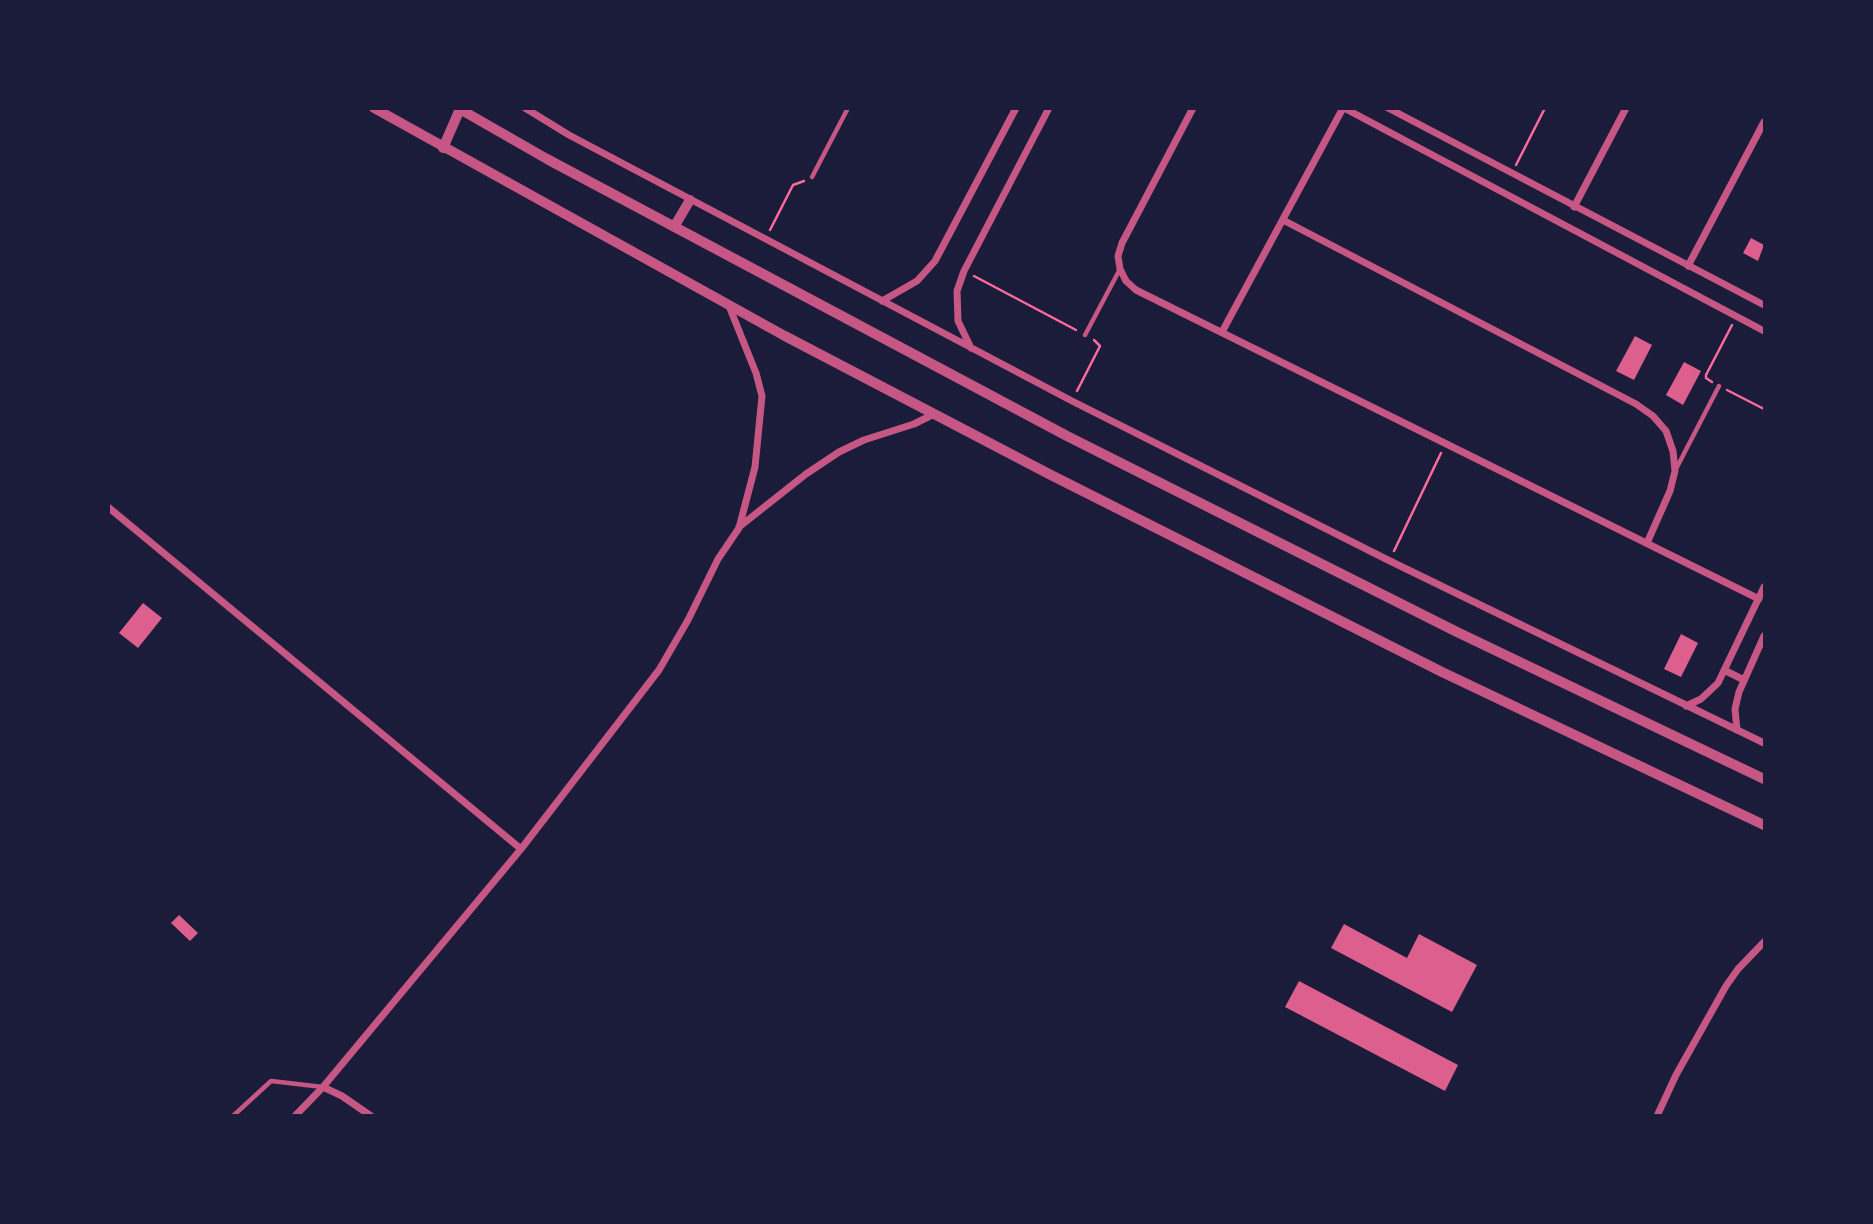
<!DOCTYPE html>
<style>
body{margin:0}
#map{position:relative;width:1873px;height:1224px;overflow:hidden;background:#1b1b3a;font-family:Manrope,sans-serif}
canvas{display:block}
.frame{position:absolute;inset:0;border:110px solid #1b1b3a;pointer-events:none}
</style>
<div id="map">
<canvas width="1873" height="1224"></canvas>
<div class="frame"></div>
</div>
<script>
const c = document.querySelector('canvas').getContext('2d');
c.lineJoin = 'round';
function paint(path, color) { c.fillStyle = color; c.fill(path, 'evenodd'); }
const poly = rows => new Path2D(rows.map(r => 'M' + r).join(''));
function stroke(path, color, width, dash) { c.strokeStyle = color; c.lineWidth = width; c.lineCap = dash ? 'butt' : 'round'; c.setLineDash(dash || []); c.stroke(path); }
paint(poly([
 [1751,238,1764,245,1758,261,1743,253],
 [1635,336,1652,345,1634,380,1616,371],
 [1684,362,1701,371,1683,405,1666,395],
 [143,603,162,618,138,648,119,633],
 [1681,634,1698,643,1681,677,1664,669],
 [179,915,198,933,190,941,171,923],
 [1344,924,1407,958,1419,934,1477,965,1452,1012,1331,948],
 [1299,981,1458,1065,1445,1091,1285,1007]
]), '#dd5f8e');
stroke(poly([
 [1516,165,1545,108],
 [770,230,793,185,804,181],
 [974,276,1076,330],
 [1712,382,1706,378,1706,375,1732,325],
 [1727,390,1764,409],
 [1077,391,1100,346,1094,340],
 [1394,551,1441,453]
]), '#ff6b9d', 2.5);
stroke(poly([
 [812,177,848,108],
 [1085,335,1120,269],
 [1676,469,1719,386],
 [233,1116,271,1081,323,1087]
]), '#c65784', 4.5);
stroke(poly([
 [525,108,569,135,1072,401,1390,561,1764,743],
 [1193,108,1122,243,1118,256,1120,269,1126,281,1136,290,1759,599],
 [1344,108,1764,331],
 [1388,108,1764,305],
 [1574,207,1626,108],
 [1283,220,1636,404,1653,416,1666,431,1673,451,1675,471,1670,491,1647,543],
 [1688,266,1764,122],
 [882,301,917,281,935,261,1016,108],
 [1222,332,1343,108],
 [971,348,958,321,957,291,964,271,1049,108],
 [108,507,521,849],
 [739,527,806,474,839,452,864,440,914,424,934,414],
 [1724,670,1744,680],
 [1686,706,1701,699,1718,683,1764,587],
 [1737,730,1735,709,1739,692,1764,636],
 [323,1087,521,849,659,670,688,620,718,559,739,528,755,467,762,396,756,373,729,306],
 [295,1116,323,1087,342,1096,371,1116],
 [1657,1116,1676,1075,1726,986,1738,969,1764,942]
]), '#c65784', 7);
stroke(poly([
 [374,108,783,335,1049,474,1442,672,1764,825],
 [458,108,547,159,1067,436,1457,632,1764,779],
 [443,148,460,109],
 [674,227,690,200]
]), '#c65784', 10);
</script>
